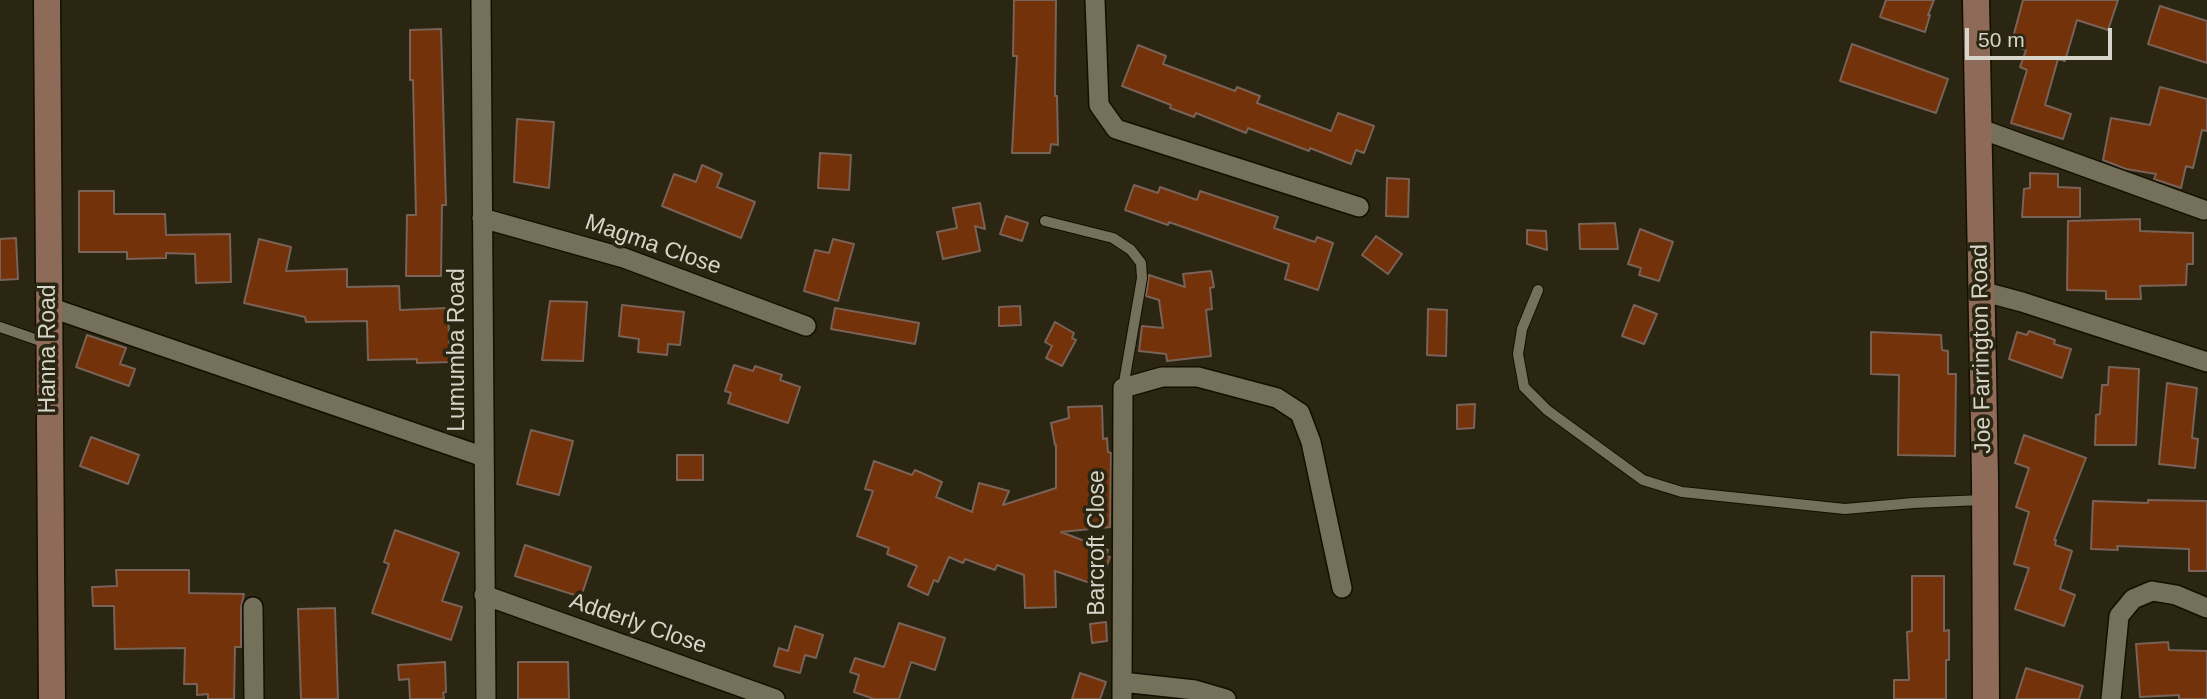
<!DOCTYPE html>
<style>
body{margin:0}
#map{position:relative;width:2207px;height:699px;overflow:hidden;background:#2a2612;font-family:Arial,sans-serif}
canvas{display:block}
.scale{position:absolute;left:1965px;top:28px;width:147px;height:32px;box-sizing:border-box;border:4px solid #d7d5c9;border-top:0;padding-left:9px;font-size:21px;line-height:24px;white-space:nowrap;color:#d7d5c9;-webkit-text-stroke:5px #2a2612;paint-order:stroke}
</style>
<div id="map">
<canvas width="2207" height="699"></canvas>
<div class="scale">50 m</div>
</div>
<script>
const c = document.querySelector('canvas').getContext('2d');
c.lineJoin = 'round';
function paint(path, color) { c.fillStyle = color; c.fill(path, 'evenodd'); }
const poly = rows => new Path2D(rows.map(r => 'M' + r).join(''));
function stroke(path, color, width, dash) { c.strokeStyle = color; c.lineWidth = width; c.lineCap = dash ? 'butt' : 'round'; c.setLineDash(dash || []); c.stroke(path); }
function label(font, color, halo, rows, align = 'center') {
  c.font = font + ' Arial,sans-serif'; c.lineWidth = 7; c.setLineDash([]); c.textBaseline = 'middle'; c.strokeStyle = halo; c.fillStyle = color; for (const [text, x, y, turn = 0] of rows) {
    c.save(); c.translate(x, y); c.rotate((+turn || 0) * Math.PI / 180); c.textAlign = isNaN(turn) ? turn : align; if (halo) c.strokeText(text, 0, 0); c.fillText(text, 0, 0); c.restore();
  }
}
const building = poly([
 [1014,0,1056,0,1055,96,1057,96,1058,145,1051,144,1050,153,1012,153,1017,56,1013,56,1014,0],
 [1886,0,1934,0,1928,15,1930,15,1925,32,1880,17,1886,0],
 [2023,0,2118,0,2108,30,2077,20,2065,61,2058,59,2045,105,2071,114,2063,139,2011,123,2027,70,2020,67,2026,50,2011,45,2023,0],
 [2160,6,2207,21,2207,63,2148,44,2160,6],
 [441,29,446,205,442,205,441,276,406,276,407,215,416,215,413,80,410,80,410,30,441,29],
 [1852,44,1948,79,1936,113,1840,81,1852,44],
 [1138,45,1166,56,1163,64,1235,91,1237,87,1260,96,1257,103,1331,131,1338,113,1374,126,1364,153,1356,150,1351,164,1310,148,1309,151,1248,128,1246,133,1196,113,1194,117,1170,108,1171,105,1122,86,1138,45],
 [2160,87,2207,99,2207,131,2202,130,2193,168,2186,166,2181,188,2154,179,2156,174,2126,169,2103,160,2111,118,2150,125,2160,87],
 [517,119,554,122,549,188,514,182,517,119],
 [820,153,851,155,849,190,818,188,820,153],
 [702,165,722,174,717,187,755,202,741,238,662,206,674,174,696,182,702,165],
 [2030,173,2058,174,2058,187,2080,188,2080,217,2022,217,2024,189,2030,188,2030,173],
 [1387,178,1409,179,1408,217,1386,216,1387,178],
 [1134,185,1158,193,1160,187,1197,200,1200,191,1278,217,1274,228,1315,242,1317,237,1333,243,1318,290,1285,279,1289,264,1169,222,1168,225,1125,210,1134,185],
 [79,191,114,191,114,214,165,214,166,235,230,234,231,282,196,283,195,254,166,253,166,258,127,259,127,252,79,252,79,191],
 [980,203,985,229,975,226,980,251,943,259,937,232,957,228,953,208,980,203],
 [1006,216,1028,223,1022,241,1000,234,1006,216],
 [2140,219,2140,231,2193,233,2193,264,2187,264,2186,285,2140,286,2141,299,2106,299,2106,291,2067,290,2068,221,2140,219],
 [1615,223,1618,249,1580,249,1579,224,1615,223],
 [1640,229,1673,242,1659,281,1639,275,1641,268,1628,264,1640,229],
 [1527,230,1546,231,1547,250,1527,244,1527,230],
 [1376,236,1402,254,1388,274,1362,255,1376,236],
 [16,238,18,279,0,280,0,239,16,238],
 [259,239,291,247,286,271,347,269,347,287,399,286,400,310,448,308,450,362,417,363,417,359,368,360,367,321,306,322,305,317,244,303,259,239],
 [833,239,854,244,838,301,804,291,815,250,829,253,833,239],
 [1211,271,1214,287,1210,288,1212,309,1206,310,1211,356,1167,361,1166,354,1139,351,1142,326,1163,328,1159,300,1146,296,1149,275,1185,287,1183,274,1211,271],
 [550,301,587,302,583,361,542,360,550,301],
 [622,305,684,312,680,345,668,344,667,355,638,352,639,339,619,336,622,305],
 [1634,305,1657,314,1644,344,1622,336,1634,305],
 [1020,306,1021,325,999,326,999,307,1020,306],
 [835,308,919,323,915,344,831,329,835,308],
 [1428,309,1447,310,1446,356,1427,355,1428,309],
 [1055,322,1074,333,1072,338,1076,340,1062,366,1046,358,1052,346,1045,342,1055,322],
 [2029,331,2055,340,2054,344,2071,349,2062,378,2009,359,2017,332,2027,335,2029,331],
 [1871,332,1941,335,1942,350,1948,351,1948,374,1956,374,1955,456,1898,455,1899,375,1871,374,1871,332],
 [87,335,126,348,120,364,135,369,129,386,76,367,87,335],
 [734,365,753,371,755,366,782,375,780,380,800,387,788,423,728,403,731,393,725,391,734,365],
 [2109,367,2139,369,2136,445,2095,445,2096,415,2100,414,2102,385,2108,385,2109,367],
 [2167,383,2197,388,2192,438,2198,439,2195,468,2159,464,2167,383],
 [1475,404,1474,428,1457,429,1457,405,1475,404],
 [1102,406,1103,439,1107,438,1108,452,1111,453,1110,527,1061,532,1108,550,1106,556,1110,557,1099,586,1055,571,1056,607,1025,608,1024,575,997,565,995,570,965,559,963,563,949,557,938,582,934,580,928,595,908,586,917,566,887,554,889,548,857,536,873,491,865,489,874,461,912,475,915,470,942,482,936,497,972,512,979,483,1009,491,1003,505,1056,488,1056,445,1055,445,1051,423,1069,418,1068,407,1102,406],
 [531,430,573,441,559,495,517,484,531,430],
 [2024,435,2086,458,2054,540,2056,540,2055,545,2072,551,2060,589,2075,595,2064,626,2015,609,2029,568,2014,564,2029,512,2016,507,2029,468,2015,463,2024,435],
 [91,437,139,455,128,484,80,466,91,437],
 [677,455,703,455,703,480,677,480,677,455],
 [2148,500,2207,501,2207,571,2189,571,2189,549,2117,546,2118,550,2091,549,2093,501,2148,503,2148,500],
 [395,530,459,553,442,601,462,607,451,640,372,613,389,564,384,562,395,530],
 [525,545,591,567,581,597,515,576,525,545],
 [116,570,189,570,189,593,244,594,241,607,241,647,235,647,234,699,208,699,208,694,197,695,197,684,184,684,185,648,115,649,114,606,93,606,92,587,117,586,116,570],
 [1912,576,1944,576,1944,631,1949,630,1949,660,1946,660,1946,699,1894,699,1894,680,1909,680,1907,632,1912,631,1912,576],
 [335,608,338,699,301,699,298,609,335,608],
 [1106,622,1107,641,1092,643,1090,624,1106,622],
 [899,623,945,638,935,670,911,662,899,699,874,699,854,692,859,675,850,672,855,658,884,667,899,623],
 [795,626,823,635,816,658,805,655,800,673,774,666,779,648,788,651,795,626],
 [2168,642,2169,650,2207,651,2207,699,2179,699,2179,695,2140,697,2136,644,2168,642],
 [445,662,446,692,443,693,444,699,410,699,409,679,399,680,398,665,445,662],
 [518,662,568,662,569,699,518,699,518,662],
 [2026,668,2083,686,2079,699,2016,699,2026,668],
 [1080,673,1106,682,1100,699,1072,699,1080,673]
]);
paint(building, '#73320a');
stroke(building, '#796257', 2);
const lane = poly([
 [1045,221,1113,238,1131,250,1141,263,1142,278,1123,388],
 [1538,290,1522,329,1518,354,1524,387,1547,410,1643,480,1682,492,1845,509,1913,503,1982,500],
 [0,327,49,344]
]);
const street = poly([
 [481,0,486,699],
 [1095,0,1099,105,1116,129,1359,207],
 [1978,128,2204,210],
 [482,218,624,258,806,326],
 [1981,291,2022,302,2207,362],
 [49,307,484,457],
 [484,595,775,699],
 [253,607,254,699],
 [1122,682,1195,690,1226,699],
 [1122,699,1123,388,1162,377,1198,377,1277,398,1300,413,1311,442,1342,588],
 [2111,699,2119,616,2133,599,2152,591,2176,595,2207,608]
]);
const secondary = poly([
 [47,0,52,699],
 [1976,0,1985,477,1986,699]
]);
stroke(lane, '#130f00', 12);
stroke(street, '#130f00', 22);
stroke(secondary, '#130f00', 29);
stroke(lane, '#747059', 10);
stroke(street, '#747059', 19);
stroke(secondary, '#8d6b58', 26);
label('23px', '#d7d5c9', '#2a2612', [
 ["Magma Close",653,245,19],
 ["Hanna Road",49,349,-90],
 ["Joe Farrington Road",1982,349,-91],
 ["Lumumba Road",458,350,-90],
 ["Barcroft Close",1098,543,-90],
 ["Adderly Close",638,624,19]
]);
</script>
